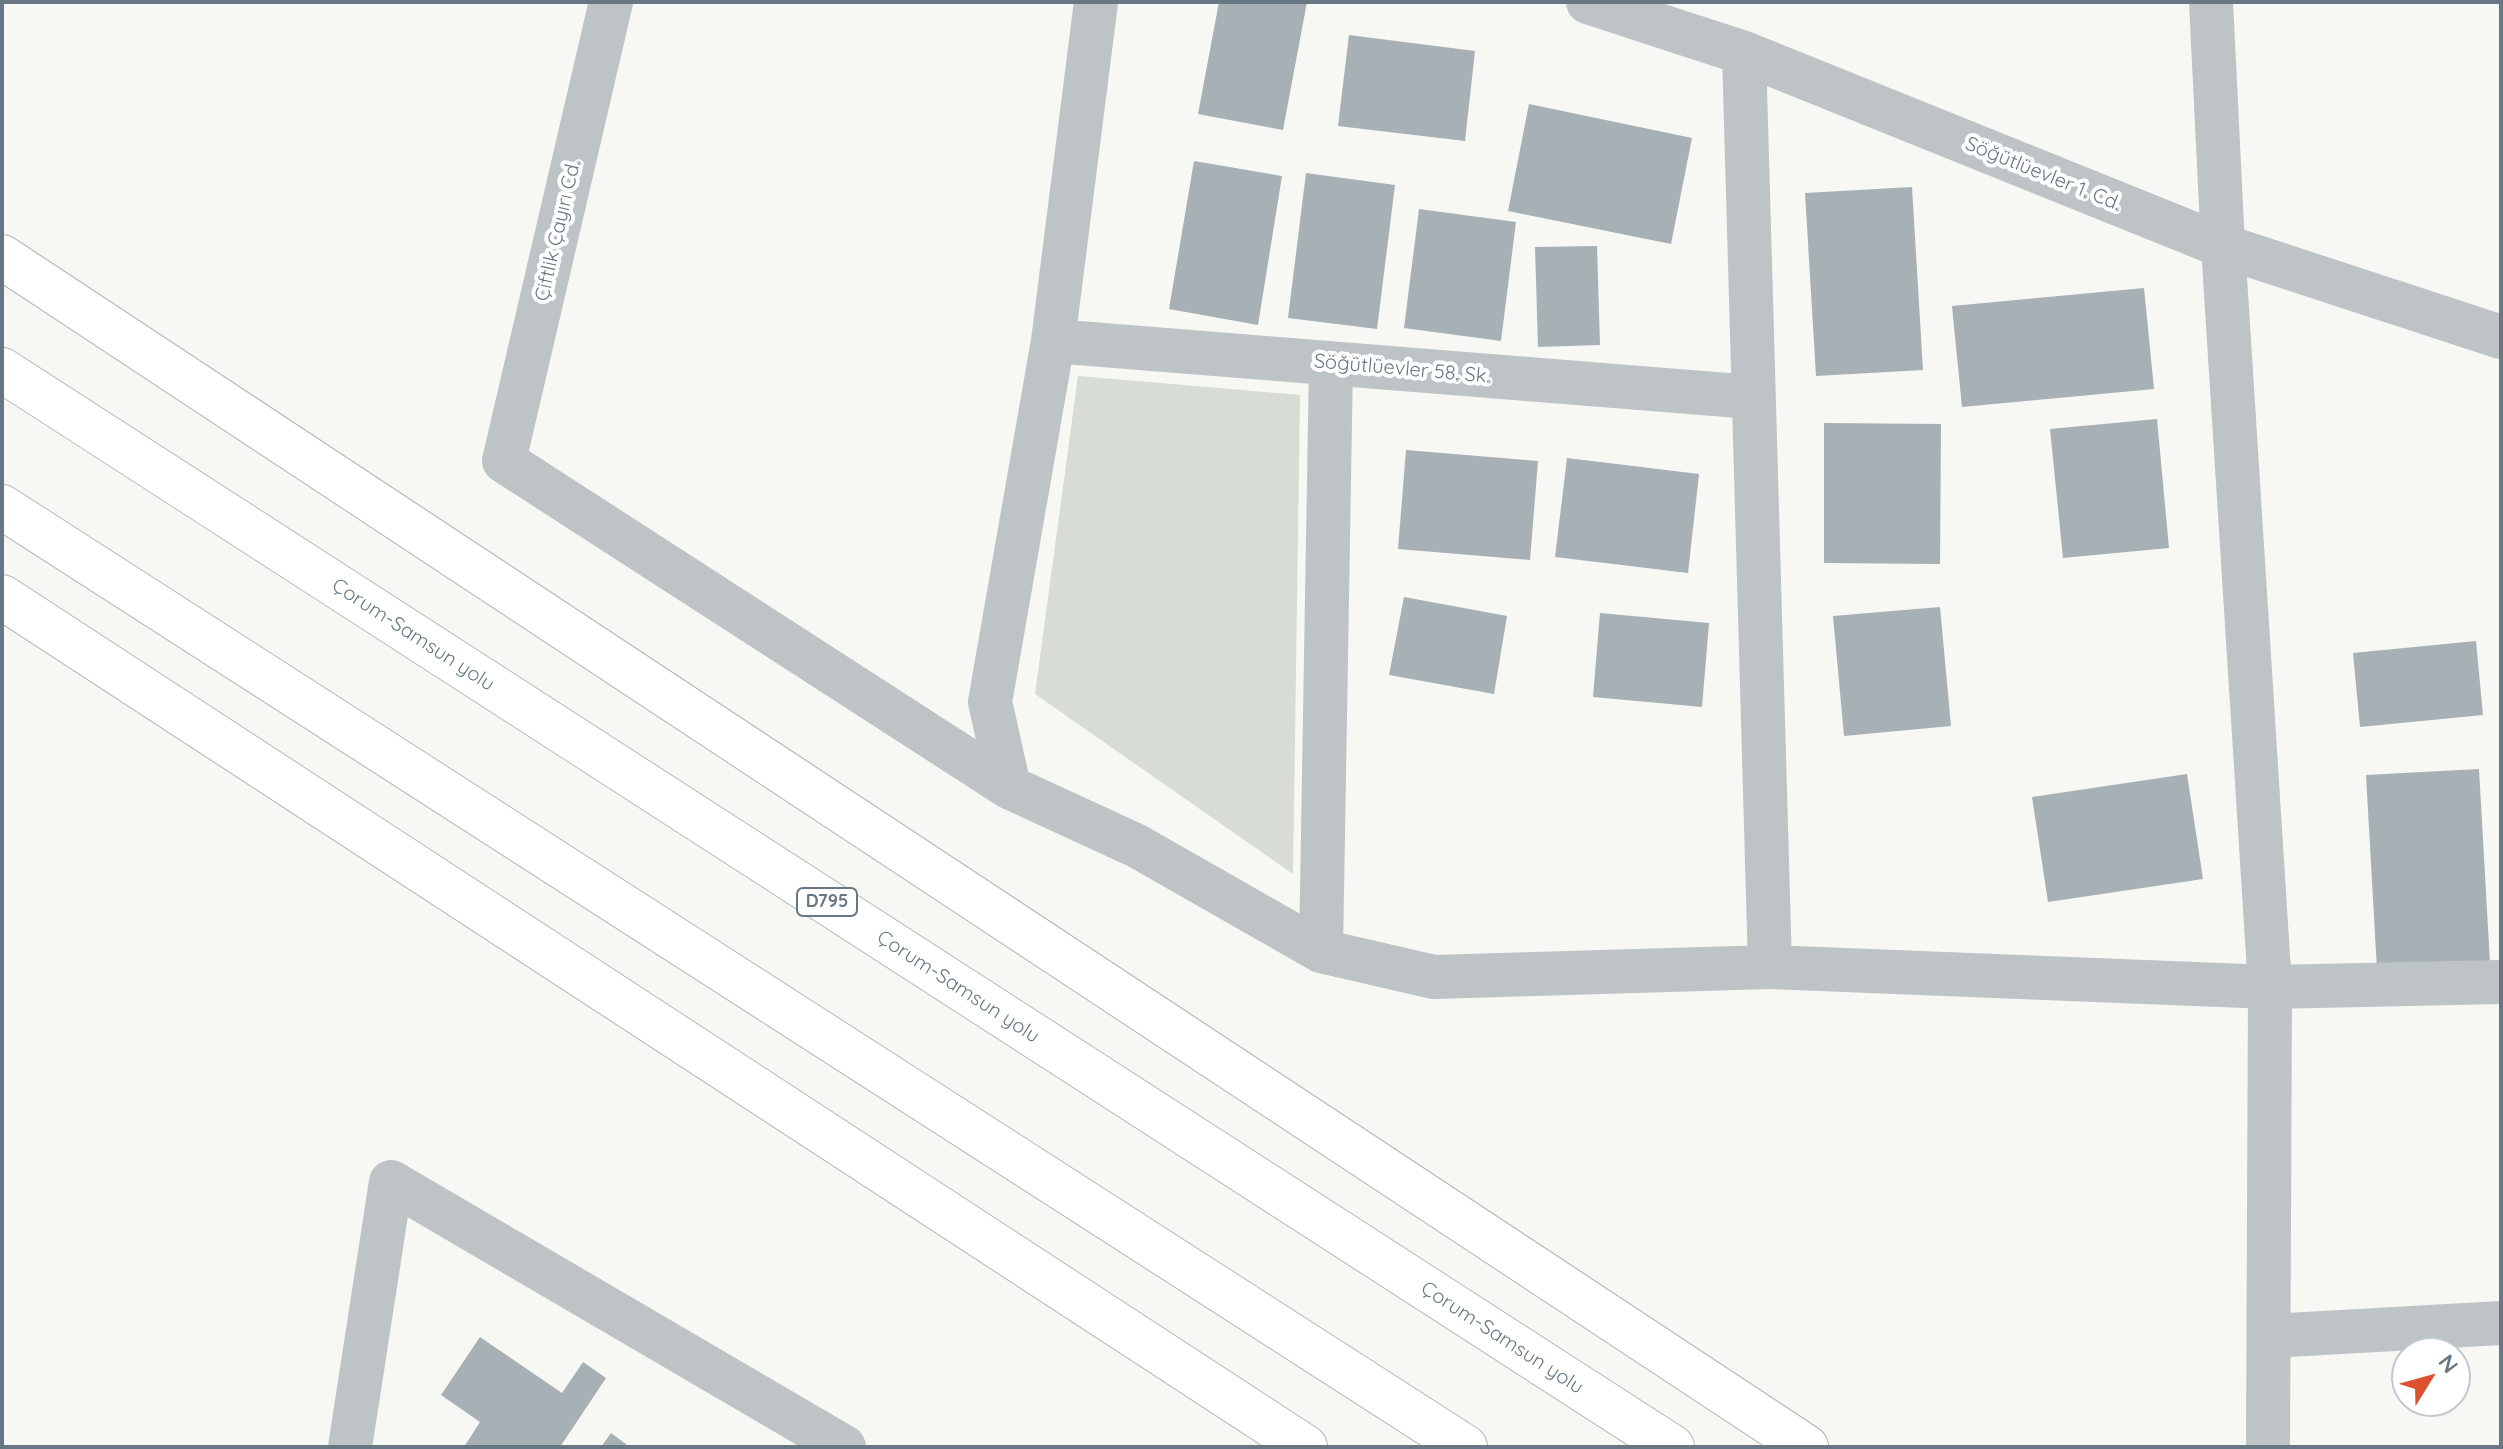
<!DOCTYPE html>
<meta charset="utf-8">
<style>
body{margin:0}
#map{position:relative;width:2503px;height:1449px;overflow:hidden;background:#f7f7f4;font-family:Quicksand,sans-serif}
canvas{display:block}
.frame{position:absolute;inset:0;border:4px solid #677884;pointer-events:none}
.north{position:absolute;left:2391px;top:1337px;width:80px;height:80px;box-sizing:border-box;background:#fff;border:2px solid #c2c9ce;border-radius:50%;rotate:53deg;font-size:22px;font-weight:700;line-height:32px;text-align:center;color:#677884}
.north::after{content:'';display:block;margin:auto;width:28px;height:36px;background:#dc512f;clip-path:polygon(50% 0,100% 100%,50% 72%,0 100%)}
</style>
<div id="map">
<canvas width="2503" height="1449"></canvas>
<div class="frame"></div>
<div class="north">N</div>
</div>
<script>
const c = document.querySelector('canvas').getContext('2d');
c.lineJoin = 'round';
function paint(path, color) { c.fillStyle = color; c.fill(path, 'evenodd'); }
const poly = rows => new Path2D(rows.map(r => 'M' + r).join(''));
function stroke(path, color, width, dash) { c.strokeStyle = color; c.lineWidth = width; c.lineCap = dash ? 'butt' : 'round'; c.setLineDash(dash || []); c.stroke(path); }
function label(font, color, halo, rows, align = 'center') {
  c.font = font + ' Quicksand,sans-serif'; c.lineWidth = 8; c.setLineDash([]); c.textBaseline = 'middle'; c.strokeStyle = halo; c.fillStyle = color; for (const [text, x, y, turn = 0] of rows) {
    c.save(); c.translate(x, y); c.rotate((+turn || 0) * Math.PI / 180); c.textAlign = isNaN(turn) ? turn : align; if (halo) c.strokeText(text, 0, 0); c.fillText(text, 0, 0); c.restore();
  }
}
paint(poly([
 [1078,376,1300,395,1293,874,1035,694]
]), '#d7dcd4');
paint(poly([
 [1219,2,1307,2,1283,130,1198,114],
 [1349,35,1475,51,1465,141,1338,126],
 [1529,104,1692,138,1671,244,1508,211],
 [1194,161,1282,176,1258,325,1169,309],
 [1306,173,1395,185,1377,329,1288,318],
 [1912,187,1923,370,1816,376,1805,193],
 [1419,209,1516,222,1501,341,1404,328],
 [1597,246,1600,345,1538,347,1535,247],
 [2144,288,2154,389,1962,407,1952,306],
 [2157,419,2169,548,2063,558,2050,429],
 [1824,423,1941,424,1940,564,1824,563],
 [1406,450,1538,461,1530,560,1398,549],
 [1567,458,1699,474,1688,573,1555,557],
 [1404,597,1507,616,1494,694,1389,675],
 [1940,607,1951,726,1844,736,1833,616],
 [1600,613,1709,623,1702,707,1593,697],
 [2476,641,2483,715,2360,727,2353,653],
 [2479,769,2490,963,2377,970,2366,775],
 [2187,774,2203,879,2048,902,2032,797],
 [480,1337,562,1393,583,1362,606,1378,560,1447,464,1447,480,1422,441,1395],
 [611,1433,630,1447,601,1447]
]), '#a7b0b5');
const highway = poly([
 [2,257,1806,1447],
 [2,370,1672,1447],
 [2,507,1465,1447],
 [2,597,1305,1447]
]);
stroke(highway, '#b2b6b9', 46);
stroke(poly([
 [611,2,504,461,1009,787,1137,846,1321,951,1434,977,1770,967],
 [1588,2,1744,53,2223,246,2501,337],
 [2211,2,2223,246,2270,987,2268,1447],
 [1744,53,1770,967,2270,987,2501,982],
 [1053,341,1752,397],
 [1009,787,990,702,1053,341,1096,2],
 [1321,951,1331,363],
 [2270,1336,2501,1323],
 [350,1447,391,1182,844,1447]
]), '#bec3c6', 44);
stroke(highway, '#fff', 44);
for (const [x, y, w] of [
 [827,902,60]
]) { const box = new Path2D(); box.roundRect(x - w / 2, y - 14, w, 28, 6); c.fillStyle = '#fff'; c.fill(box); stroke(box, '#677884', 2); }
label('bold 18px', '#677884', null, [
 ["D795",827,902]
]);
label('20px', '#677884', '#fff', [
 ["Söğütlüevler 1. Cd.",2043,174,22],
 ["Çiftlik Çayırı Cd.",558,231,-77],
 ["Söğütlüevler 58. Sk.",1402,369,5],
 ["Çorum-Samsun yolu",413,635,33],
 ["Çorum-Samsun yolu",958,987,33],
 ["Çorum-Samsun yolu",1502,1338,33]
]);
</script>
